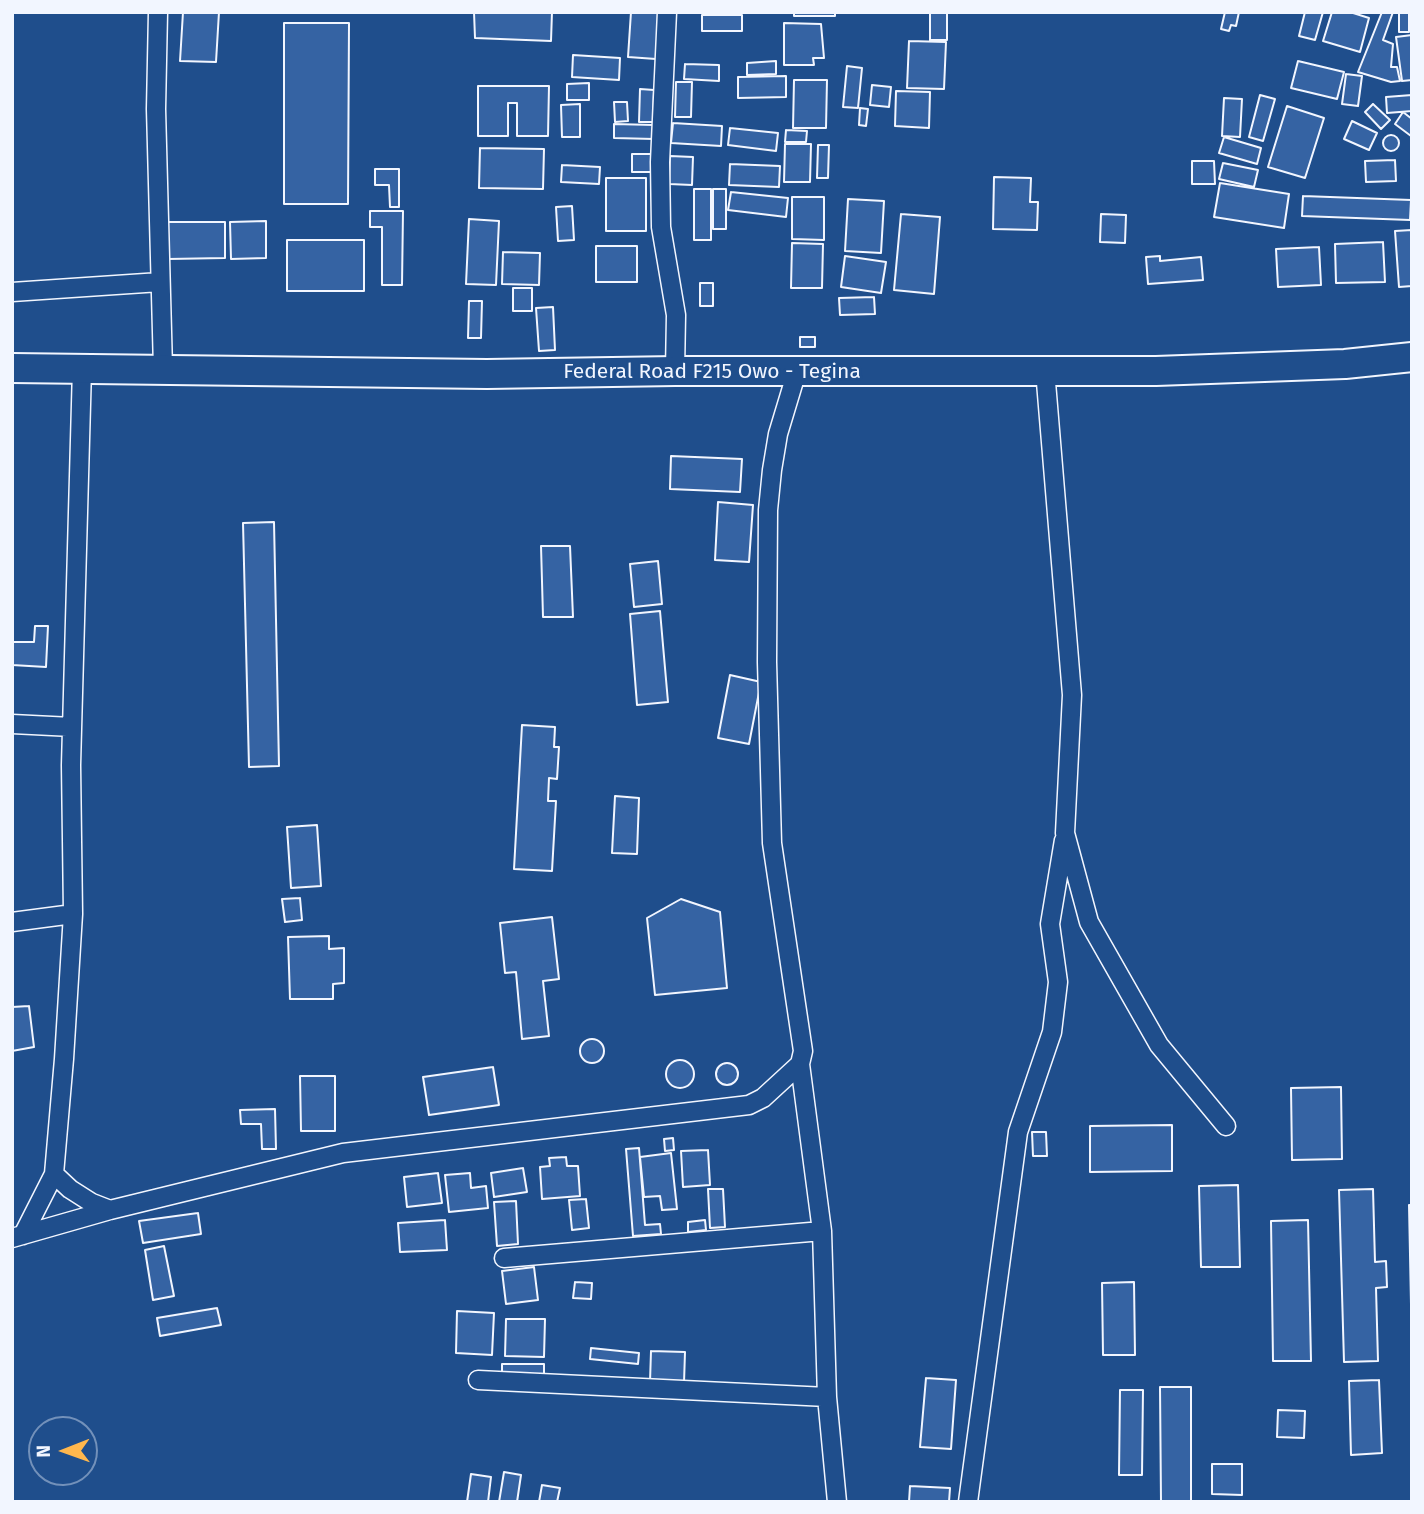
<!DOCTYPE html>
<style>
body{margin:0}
#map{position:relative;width:1424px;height:1514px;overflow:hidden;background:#1f4e8c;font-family:"Fira Sans",sans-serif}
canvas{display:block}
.frame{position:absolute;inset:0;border:14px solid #f2f6ff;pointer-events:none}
.north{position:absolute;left:28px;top:1416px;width:70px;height:70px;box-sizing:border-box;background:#1f4e8c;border:2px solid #7391ba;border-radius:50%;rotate:269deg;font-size:19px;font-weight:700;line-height:28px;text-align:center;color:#f2f6ff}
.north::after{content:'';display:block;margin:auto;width:24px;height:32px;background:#ffb74d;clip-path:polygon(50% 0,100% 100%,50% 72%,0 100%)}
</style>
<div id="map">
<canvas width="1424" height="1514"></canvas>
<div class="frame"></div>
<div class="north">N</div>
</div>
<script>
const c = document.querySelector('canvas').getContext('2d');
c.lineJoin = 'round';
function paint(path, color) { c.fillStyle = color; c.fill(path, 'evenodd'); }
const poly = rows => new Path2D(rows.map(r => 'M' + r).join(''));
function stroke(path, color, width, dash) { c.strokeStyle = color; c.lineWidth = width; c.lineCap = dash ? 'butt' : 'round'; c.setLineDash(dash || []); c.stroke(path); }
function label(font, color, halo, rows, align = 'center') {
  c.font = font + ' "Fira Sans",sans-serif'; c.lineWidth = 5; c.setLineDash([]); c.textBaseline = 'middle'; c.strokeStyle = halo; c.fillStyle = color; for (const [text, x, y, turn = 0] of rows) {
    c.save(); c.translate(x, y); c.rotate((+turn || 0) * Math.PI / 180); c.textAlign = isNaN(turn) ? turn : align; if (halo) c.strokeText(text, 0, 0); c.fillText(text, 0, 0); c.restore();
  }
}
const building = poly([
 [183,12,219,12,216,62,180,61,183,12],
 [474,12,552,12,551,41,475,38,474,12],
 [631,12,659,12,656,59,628,57,631,12],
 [794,12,835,12,835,16,794,16,794,12],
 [930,12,947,12,947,40,930,40,930,12],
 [1225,12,1239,12,1236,26,1231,25,1229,31,1221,29,1225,12],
 [1305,12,1323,12,1315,40,1299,36,1305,12],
 [1332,12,1350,12,1369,18,1360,52,1323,41,1332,12],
 [1382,12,1393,12,1383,40,1393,44,1391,67,1397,67,1400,81,1391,82,1358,72,1382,12],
 [1399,12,1409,12,1409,32,1399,32,1399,12],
 [702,15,742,15,742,31,702,31,702,15],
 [284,23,349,23,348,204,284,204,284,23],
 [784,23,821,24,824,58,813,58,814,65,784,65,784,23],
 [1412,35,1412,80,1402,81,1396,37,1412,35],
 [909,41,946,42,944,89,907,88,909,41],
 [573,55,620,58,619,80,572,77,573,55],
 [776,61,776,74,747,75,747,63,776,61],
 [1298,61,1344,72,1337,99,1291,88,1298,61],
 [685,64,719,65,719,81,684,79,685,64],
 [847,66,862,68,858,108,843,107,847,66],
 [1346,74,1362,76,1358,106,1342,104,1346,74],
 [786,76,786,97,738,98,738,77,786,76],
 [794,80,827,80,826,128,793,128,794,80],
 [676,82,692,82,691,117,675,117,676,82],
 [589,83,589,100,567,100,567,84,589,83],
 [872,85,891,87,889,107,870,105,872,85],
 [478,86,549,86,548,136,517,136,517,103,508,103,508,136,478,136,478,86],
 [640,89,654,90,653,122,639,122,640,89],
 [896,91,930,92,929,128,895,126,896,91],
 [1260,95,1275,99,1263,141,1249,137,1260,95],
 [1412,95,1412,111,1387,113,1386,97,1412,95],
 [1224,98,1242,99,1240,137,1222,136,1224,98],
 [614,102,627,102,628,121,615,122,614,102],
 [580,104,580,137,562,137,561,105,580,104],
 [1373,104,1390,120,1381,129,1365,112,1373,104],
 [1287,106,1324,118,1305,178,1268,167,1287,106],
 [860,108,868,109,866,126,859,125,860,108],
 [1403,112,1412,119,1411,136,1395,124,1403,112],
 [1352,121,1377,133,1369,150,1344,139,1352,121],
 [673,123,722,126,721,146,671,143,673,123],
 [614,124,654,125,654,139,614,138,614,124],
 [730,128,778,133,776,151,728,145,730,128],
 [786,130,807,131,806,142,785,142,786,130],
 '1383 143a8 8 0 1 1 16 0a8 8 0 1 1-16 0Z',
 [1224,137,1261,148,1257,164,1219,153,1224,137],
 [785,144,811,144,810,182,784,182,785,144],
 [818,145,829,145,828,178,817,178,818,145],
 [480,148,544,149,543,189,479,188,480,148],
 [632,154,651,154,651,172,632,172,632,154],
 [670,156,693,157,692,185,669,184,670,156],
 [1395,160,1396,181,1366,182,1365,161,1395,160],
 [1192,161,1214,161,1215,184,1192,184,1192,161],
 [1223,163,1258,170,1254,187,1219,179,1223,163],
 [730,164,780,166,779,187,729,185,730,164],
 [562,165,600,167,599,184,561,182,562,165],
 [375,169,399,169,399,207,390,207,389,185,375,185,375,169],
 [994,177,1031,178,1030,202,1038,202,1037,230,993,229,994,177],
 [606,178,646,178,646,231,606,231,606,178],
 [1220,183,1289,194,1284,228,1214,217,1220,183],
 [694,189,711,189,711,240,694,240,694,189],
 [713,189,726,189,726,229,713,229,713,189],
 [731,192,788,198,786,217,728,210,731,192],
 [1303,196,1411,200,1410,220,1302,216,1303,196],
 [792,197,824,197,824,240,792,239,792,197],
 [848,199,884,201,881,253,845,251,848,199],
 [572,206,574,240,558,241,556,207,572,206],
 [370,211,403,211,402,285,382,285,382,227,370,227,370,211],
 [901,214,940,217,934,294,894,290,901,214],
 [1101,214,1126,215,1125,243,1100,242,1101,214],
 [469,219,499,221,496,285,466,284,469,219],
 [266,221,266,258,231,259,230,222,266,221],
 [167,222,225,222,225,258,168,259,167,222],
 [1412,230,1412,286,1399,287,1395,231,1412,230],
 [287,240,364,240,364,291,287,291,287,240],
 [1383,242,1385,282,1336,283,1335,244,1383,242],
 [792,243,823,244,822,288,791,288,792,243],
 [596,246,637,246,637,282,596,282,596,246],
 [1319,247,1321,285,1278,287,1276,249,1319,247],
 [503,252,540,253,539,285,502,284,503,252],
 [845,256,886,262,881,293,841,287,845,256],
 [1160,256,1160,261,1201,257,1203,280,1148,284,1146,257,1160,256],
 [700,283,713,283,713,306,700,306,700,283],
 [513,288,532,288,532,311,513,311,513,288],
 [874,297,875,314,840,315,839,298,874,297],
 [469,301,482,301,481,338,468,338,469,301],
 [553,307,555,350,539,351,536,308,553,307],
 [800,337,815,337,815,347,800,347,800,337],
 [671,456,742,459,740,492,670,489,671,456],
 [718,502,753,505,749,562,715,560,718,502],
 [274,522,279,766,249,767,243,523,274,522],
 [541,546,570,546,573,617,543,617,541,546],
 [658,561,662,604,634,607,630,564,658,561],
 [660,611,668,702,637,705,630,614,660,611],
 [35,626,48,626,46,667,12,665,12,642,34,642,35,626],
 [730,675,761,682,749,744,718,738,730,675],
 [522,725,555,727,554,747,559,747,557,779,549,778,548,801,556,801,552,871,514,869,522,725],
 [615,796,639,798,637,854,612,853,615,796],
 [317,825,321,886,291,888,287,827,317,825],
 [300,898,302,920,285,922,282,899,300,898],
 [681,899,720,912,727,988,655,995,647,918,681,899],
 [552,917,559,979,543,981,549,1036,522,1039,516,972,505,973,500,923,552,917],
 [329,936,329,949,344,948,344,983,333,984,333,999,290,999,288,937,329,936],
 [29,1006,34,1047,12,1051,12,1007,29,1006],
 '580 1051a12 12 0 1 1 24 0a12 12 0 1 1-24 0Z',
 '666 1074a14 14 0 1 1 28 0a14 14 0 1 1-28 0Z',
 '716 1074a11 11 0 1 1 22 0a11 11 0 1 1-22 0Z',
 [493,1067,499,1105,429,1115,423,1077,493,1067],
 [300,1076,335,1076,335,1131,301,1131,300,1076],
 [1341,1087,1342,1159,1292,1160,1291,1088,1341,1087],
 [275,1109,276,1149,262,1149,261,1124,241,1124,240,1110,275,1109],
 [1172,1125,1172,1171,1090,1172,1090,1126,1172,1125],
 [1032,1132,1046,1132,1047,1156,1033,1156,1032,1132],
 [673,1138,674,1150,665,1151,664,1139,673,1138],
 [639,1148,645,1225,660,1224,661,1234,633,1236,626,1149,639,1148],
 [708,1150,710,1185,683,1187,681,1151,708,1150],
 [671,1153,677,1209,662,1210,660,1196,644,1197,640,1157,671,1153],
 [566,1157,567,1166,578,1166,580,1196,542,1199,540,1167,550,1166,549,1158,566,1157],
 [523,1168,527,1192,494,1197,491,1173,523,1168],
 [438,1173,442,1203,407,1207,404,1177,438,1173],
 [470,1173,471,1188,486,1186,488,1208,449,1212,445,1175,470,1173],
 [1238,1185,1240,1267,1201,1267,1199,1186,1238,1185],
 [708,1189,723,1189,725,1227,710,1228,708,1189],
 [1373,1189,1375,1262,1386,1261,1387,1287,1376,1288,1378,1361,1344,1362,1339,1190,1373,1189],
 [586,1199,589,1228,572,1230,569,1200,586,1199],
 [516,1201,518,1244,497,1246,494,1202,516,1201],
 [1409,1205,1412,1205,1412,1354,1409,1205],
 [198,1213,201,1234,143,1243,139,1221,198,1213],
 [445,1220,447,1250,400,1252,398,1223,445,1220],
 [705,1220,706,1230,688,1232,688,1222,705,1220],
 [1308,1220,1311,1361,1273,1361,1271,1221,1308,1220],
 [164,1246,174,1296,153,1300,145,1250,164,1246],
 [534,1267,538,1300,506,1304,502,1271,534,1267],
 [575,1282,592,1283,591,1299,573,1298,575,1282],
 [1134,1282,1135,1355,1103,1355,1102,1283,1134,1282],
 [217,1308,221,1325,160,1336,157,1318,217,1308],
 [457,1311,494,1313,492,1355,456,1353,457,1311],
 [506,1319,545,1319,544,1357,505,1356,506,1319],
 [591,1348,639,1353,638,1364,590,1359,591,1348],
 [651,1351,685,1352,684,1383,650,1382,651,1351],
 [502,1364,544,1364,544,1380,502,1380,502,1364],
 [926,1378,956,1380,951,1449,920,1447,926,1378],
 [1379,1380,1382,1453,1351,1455,1349,1381,1379,1380],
 [1160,1387,1191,1387,1191,1502,1161,1502,1160,1387],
 [1120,1390,1143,1390,1142,1475,1119,1475,1120,1390],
 [1278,1410,1305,1411,1304,1438,1277,1437,1278,1410],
 [1212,1464,1242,1464,1242,1495,1212,1494,1212,1464],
 [504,1472,521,1475,517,1502,499,1502,504,1472],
 [471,1474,491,1477,488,1502,467,1502,471,1474],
 [542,1485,560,1488,557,1502,539,1502,542,1485],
 [910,1486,950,1488,949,1502,909,1502,910,1486]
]);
paint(building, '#3563a3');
stroke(building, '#f2f6ff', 2);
const street = poly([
 [158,12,156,109,163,369],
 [667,12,660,162,661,227,676,315,675,371],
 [12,292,160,282],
 [1045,370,1072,695,1065,833,1089,922,1159,1045,1226,1126],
 [12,724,72,727],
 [12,922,73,914],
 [800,1064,822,1231,827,1397,837,1502],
 [54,1174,70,1189,92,1203,110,1210],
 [23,1235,54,1174,64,1059,73,914,71,765,82,368],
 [12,1238,110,1210,343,1153,749,1105,763,1098,800,1064,803,1051,772,843,767,662,768,510,772,470,778,434,797,371],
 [504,1258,822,1231],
 [478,1380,827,1397],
 [968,1502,1018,1132,1052,1032,1058,982,1050,924,1064,840]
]);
const primary = poly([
 [12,368,487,374,675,371,1156,371,1345,364,1412,357]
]);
stroke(street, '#f2f6ff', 21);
stroke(primary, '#f2f6ff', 32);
stroke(street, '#1f4e8c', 18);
stroke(primary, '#1f4e8c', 28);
label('21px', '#f2f6ff', '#1f4e8c', [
 ["Federal Road F215 Owo - Tegina",712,372]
]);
</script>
